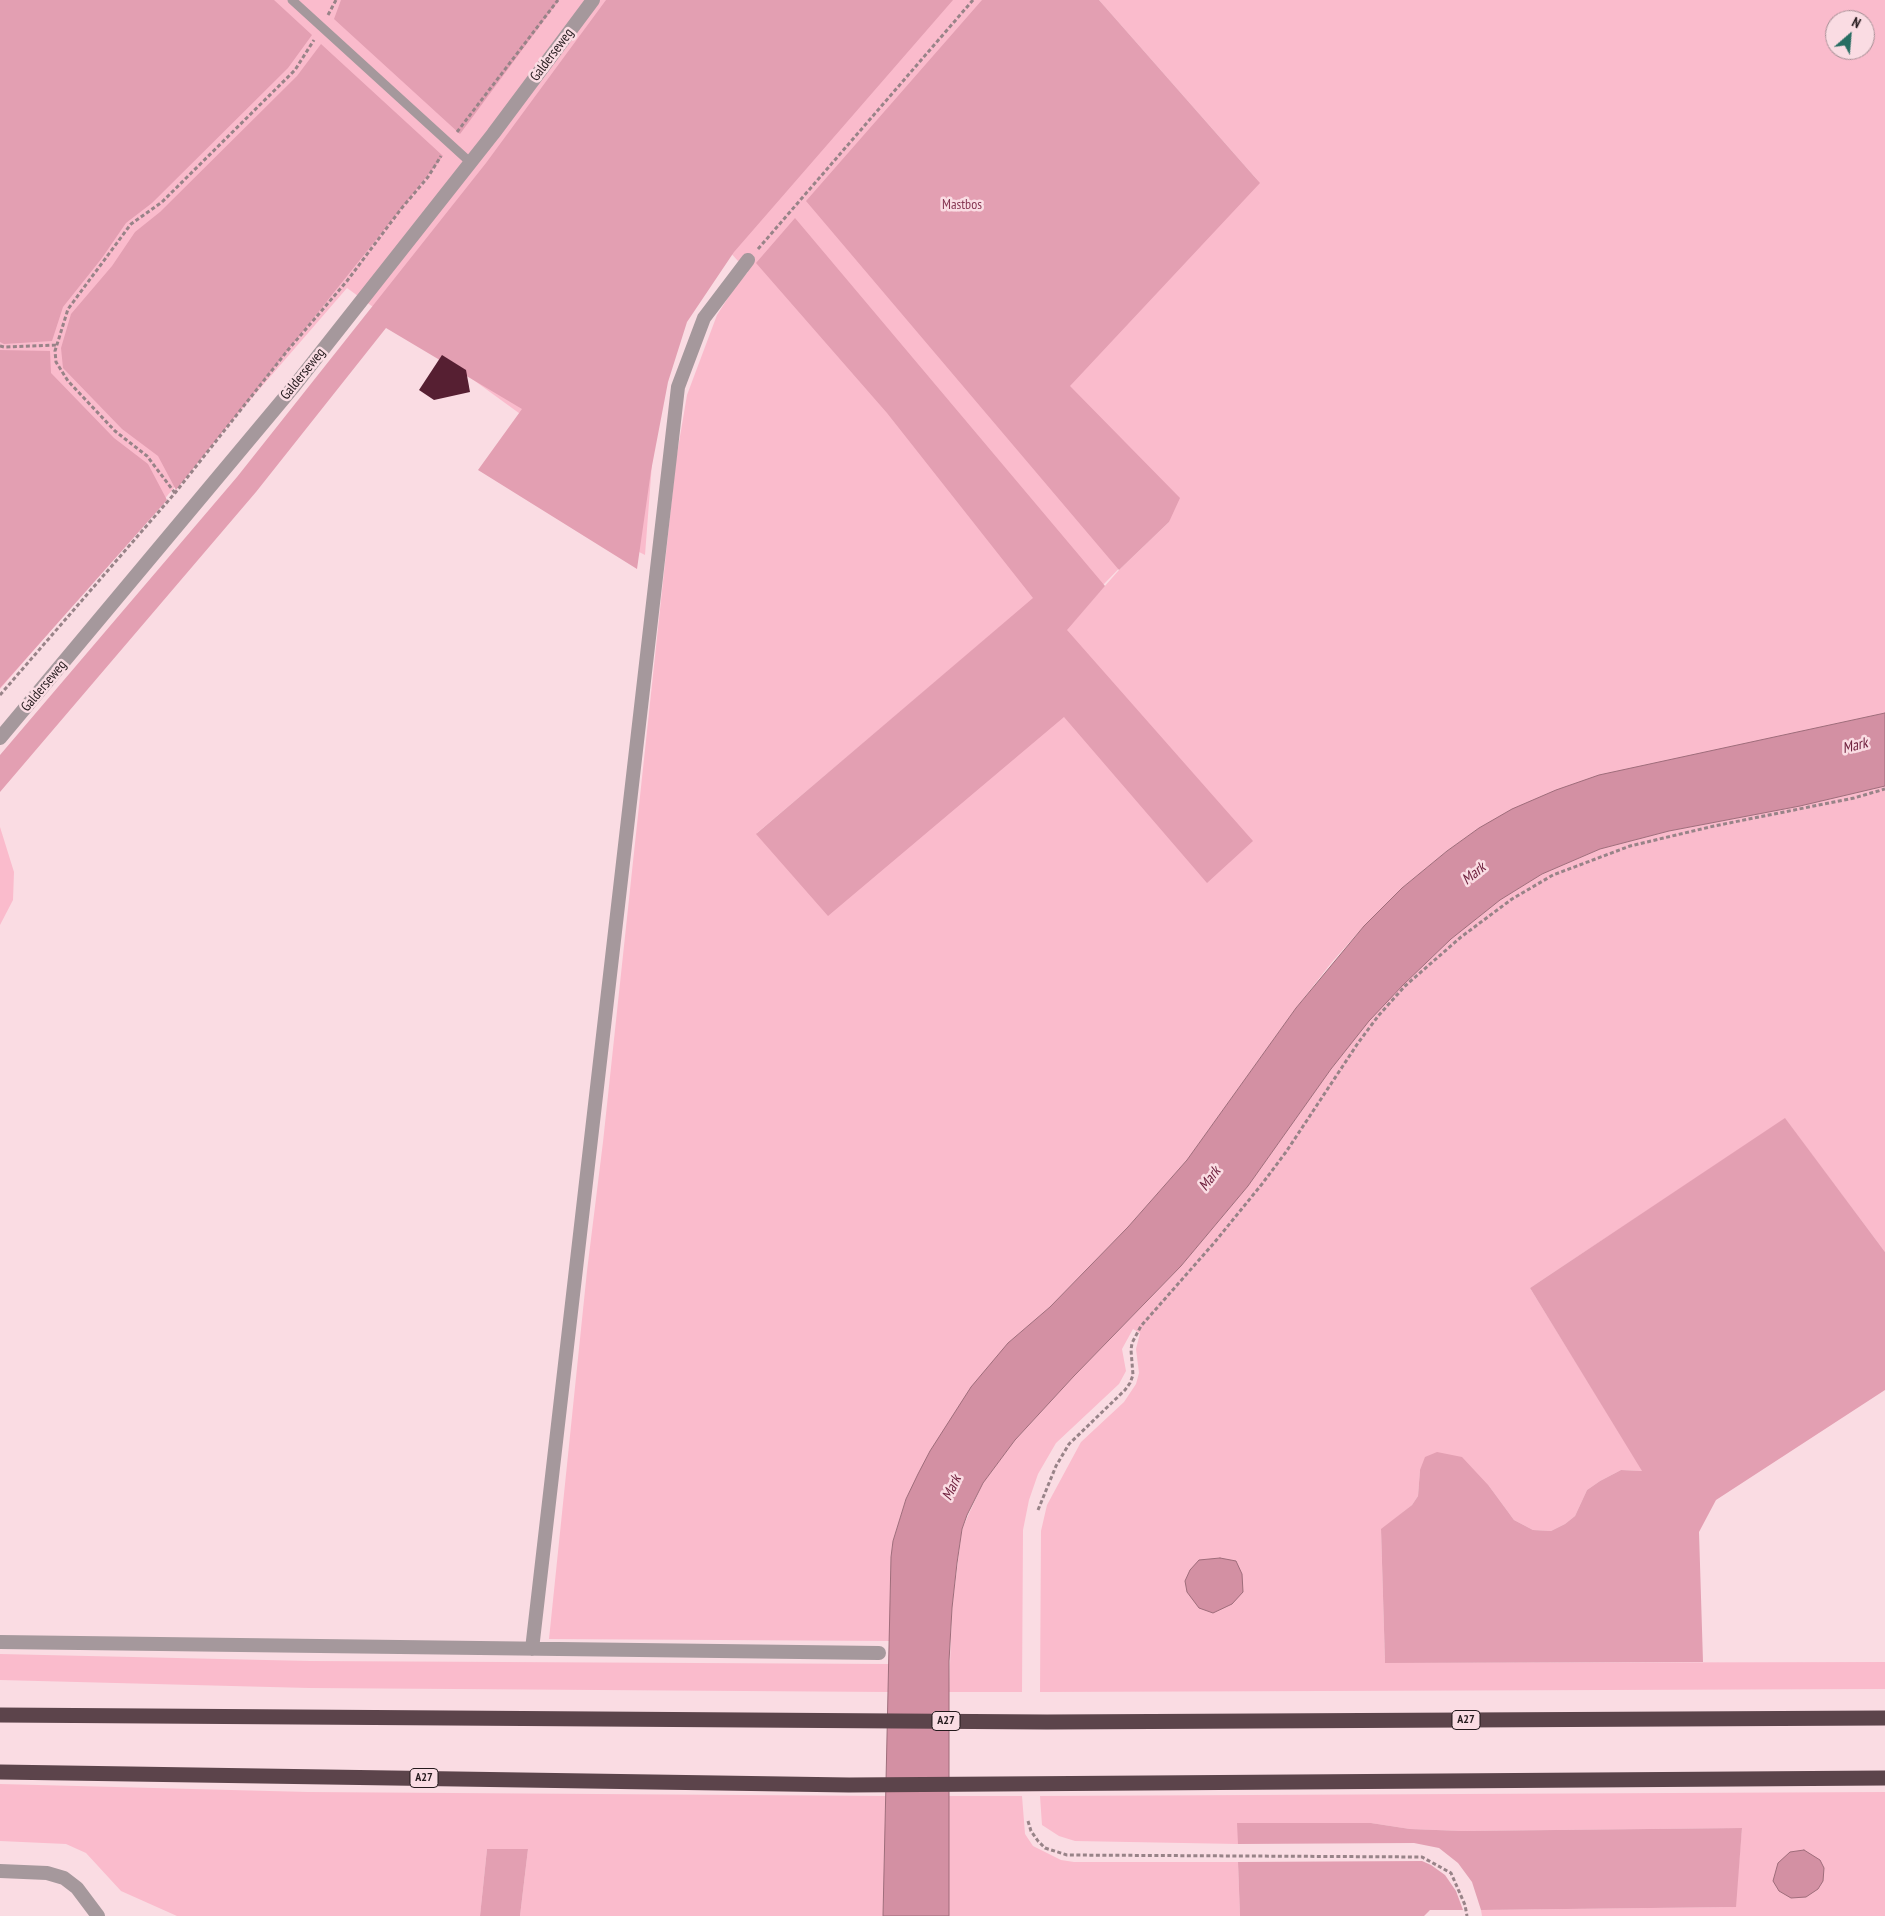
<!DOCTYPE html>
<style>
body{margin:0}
#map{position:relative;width:1885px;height:1916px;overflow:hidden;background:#fadce3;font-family:"PT Sans Narrow",sans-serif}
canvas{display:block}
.north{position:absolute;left:1825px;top:10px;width:50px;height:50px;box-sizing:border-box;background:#fadce3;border:1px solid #a58e94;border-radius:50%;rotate:27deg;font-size:14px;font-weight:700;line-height:20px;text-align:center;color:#251a1d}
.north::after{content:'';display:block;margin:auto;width:18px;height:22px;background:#276d62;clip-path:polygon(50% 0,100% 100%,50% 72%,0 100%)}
</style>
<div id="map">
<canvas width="1885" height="1916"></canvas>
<div class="north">N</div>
</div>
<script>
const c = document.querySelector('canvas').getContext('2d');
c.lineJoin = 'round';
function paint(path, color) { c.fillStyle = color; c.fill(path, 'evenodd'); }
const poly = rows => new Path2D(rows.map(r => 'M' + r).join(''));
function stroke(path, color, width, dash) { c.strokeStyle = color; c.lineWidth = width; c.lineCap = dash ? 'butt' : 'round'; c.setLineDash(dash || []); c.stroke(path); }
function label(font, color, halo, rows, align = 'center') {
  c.font = font + ' "PT Sans Narrow",sans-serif'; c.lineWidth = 5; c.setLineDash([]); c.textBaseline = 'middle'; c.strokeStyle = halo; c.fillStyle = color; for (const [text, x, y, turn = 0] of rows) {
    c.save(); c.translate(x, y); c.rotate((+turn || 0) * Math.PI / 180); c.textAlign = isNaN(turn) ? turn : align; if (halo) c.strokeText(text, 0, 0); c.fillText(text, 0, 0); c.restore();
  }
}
paint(poly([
 [0,0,1081,0,1260,183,1099,0,1885,0,1885,713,1726,748,1479,828,1447,851,1402,888,1364,926,1332,962,1296,1008,1187,1160,1128,1227,1050,1307,1008,1343,906,1499,893,1541,891,1557,890,1641,549,1639,587,1271,603,1142,676,460,687,395,717,315,735,287,748,272,728,250,662,332,645,555,492,477,523,416,347,288,0,689],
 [1835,20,1865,20,1865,50,1835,50],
 [1170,516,1169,522,1119,570,1074,621,1071,618],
 [1013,616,765,843,757,833],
 [1885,786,1885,1252,1785,1119,1530,1288,1643,1471,1621,1470,1600,1481,1587,1490,1575,1516,1565,1524,1551,1531,1533,1530,1514,1520,1489,1486,1420,1470,1418,1496,1412,1505,1381,1530,1385,1663,1885,1662,1885,1689,1040,1692,1041,1531,1047,1505,1081,1442,1124,1402,1136,1384,1139,1373,1136,1349,1140,1333,1133,1329,1122,1349,1126,1371,1119,1384,1056,1443,1038,1474,1029,1500,1023,1530,1022,1692,949,1692,952,1608,962,1529,983,1483,1015,1440,1074,1376,1181,1266,1248,1186,1331,1069,1369,1021,1403,985,1451,939,1500,900,1542,874,1600,849,1669,831,1800,806],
 [0,827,14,872,13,900,0,925],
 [0,1654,310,1661,889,1664,889,1692,309,1688,0,1680],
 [0,1784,308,1792,886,1796,883,1916,520,1916,528,1849,487,1849,480,1916,177,1916,121,1891,86,1853,66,1844,0,1841],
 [1885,1792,1885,1916,1482,1916,1481,1910,1735,1907,1742,1828,1462,1831,1410,1829,1371,1823,1238,1823,1238,1844,1075,1841,1059,1836,1042,1825,1040,1796],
 [949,1796,1022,1796,1025,1834,1033,1846,1061,1860,1074,1862,1238,1862,1240,1916,949,1916]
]), '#fabbcc');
paint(poly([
 [0,0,274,0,312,35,288,68,152,203,126,223,102,258,63,307,52,341,4,344,0,342],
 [341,0,559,0,460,134,334,19],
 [606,0,953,0,734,252,687,322,668,382,651,471,637,569,478,470,522,409,386,328,256,492,0,792,0,755,237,477,486,163],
 [982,0,1099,0,1260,183,1070,386,1180,498,1169,522,1119,570,806,201],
 [321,44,443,156,176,490,158,456,122,429,63,368,61,348,71,314,112,266,135,232,160,212,297,76],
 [795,218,1105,586,1067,630,1253,841,1207,883,1064,717,828,916,756,834,1033,598,887,413,756,263],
 [0,350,50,351,51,373,114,438,148,464,167,500,0,688],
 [1785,1118,1885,1252,1885,1390,1716,1500,1699,1532,1703,1662,1385,1663,1381,1529,1412,1505,1418,1496,1420,1470,1425,1457,1437,1452,1462,1457,1489,1486,1514,1520,1533,1530,1551,1531,1565,1524,1575,1516,1587,1490,1600,1481,1621,1470,1642,1471,1530,1288],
 [1237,1823,1371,1823,1410,1829,1462,1831,1742,1828,1736,1907,1481,1910,1472,1882,1458,1863,1439,1848,1414,1843,1238,1844],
 [487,1849,528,1849,520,1916,480,1916],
 [1422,1861,1431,1865,1445,1875,1456,1891,1463,1910,1430,1910,1424,1916,1240,1916,1238,1862]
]), '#e39fb2');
const water = poly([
 [1885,713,1885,786,1800,806,1669,831,1600,849,1542,874,1500,900,1451,939,1403,985,1369,1021,1331,1069,1248,1186,1181,1266,1074,1376,1015,1440,983,1483,967,1515,962,1529,957,1563,952,1608,949,1661,949,1916,883,1916,891,1557,893,1541,906,1499,918,1474,930,1451,971,1387,1008,1343,1050,1307,1128,1227,1187,1160,1296,1008,1364,926,1402,888,1447,851,1479,828,1512,809,1556,790,1599,775,1885,713],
 [1220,1558,1236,1561,1242,1574,1243,1592,1232,1604,1213,1613,1199,1608,1187,1592,1185,1581,1190,1570,1199,1560,1220,1558],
 [1804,1850,1820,1860,1824,1868,1823,1881,1818,1889,1806,1897,1791,1898,1779,1891,1773,1881,1778,1863,1790,1852,1804,1850]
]);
paint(water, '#d390a3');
stroke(water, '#9f6d7b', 1);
paint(poly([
 [442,355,466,370,470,392,434,400,419,390]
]), '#561f32');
stroke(poly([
 [328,15,336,0],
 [457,132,558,0],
 [758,249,973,0],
 [0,346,4,347,57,345],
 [175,493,147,456,115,431,68,381,56,362,55,351,68,309,131,224,162,202,295,70,314,40],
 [0,695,175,493,288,350,347,281,401,209,428,177,441,156],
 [1038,1510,1056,1466,1069,1444,1125,1390,1130,1383,1133,1375,1131,1350,1132,1343,1141,1326,1214,1243,1262,1184,1286,1152,1358,1043,1379,1015,1405,986,1461,937,1512,899,1553,875,1630,846,1714,826,1854,798,1885,789],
 [1028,1821,1031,1831,1038,1841,1045,1848,1067,1855,1422,1857,1451,1873,1465,1905,1467,1916]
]), '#988388', 3, [4, 2.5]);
stroke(poly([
 [292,0,471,163]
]), '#a5989c', 9);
stroke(poly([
 [0,1642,879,1653],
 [532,1649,678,387,704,318,748,260]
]), '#a5989c', 14);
stroke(poly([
 [0,738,295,385,493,134,593,0],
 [0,1871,47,1873,64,1878,77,1888,98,1916]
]), '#a5989c', 14);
stroke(poly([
 [0,1715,1047,1722,1885,1718],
 [0,1772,849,1785,1885,1778]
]), '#5c444b', 15);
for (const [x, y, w] of [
 [1466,1720,28],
 [946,1721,28],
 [424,1778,28]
]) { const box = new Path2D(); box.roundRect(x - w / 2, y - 9.5, w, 19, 4); c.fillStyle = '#fadce3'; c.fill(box); stroke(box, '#251a1d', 1); }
label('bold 12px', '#251a1d', null, [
 ["A27",1466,1720],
 ["A27",946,1721],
 ["A27",424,1778]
]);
label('14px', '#251a1d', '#fadce3', [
 ["Galderseweg",552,55,-53],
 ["Galderseweg",303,374,-51],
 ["Galderseweg",44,686,-50]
]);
label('14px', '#873753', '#fadce3', [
 ["Mastbos",962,205]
]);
label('italic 15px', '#70223f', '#fadce3', [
 ["Mark",1855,746,-14],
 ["Mark",1474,874,-39],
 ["Mark",1210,1179,-53],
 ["Mark",952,1488,-65]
]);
</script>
